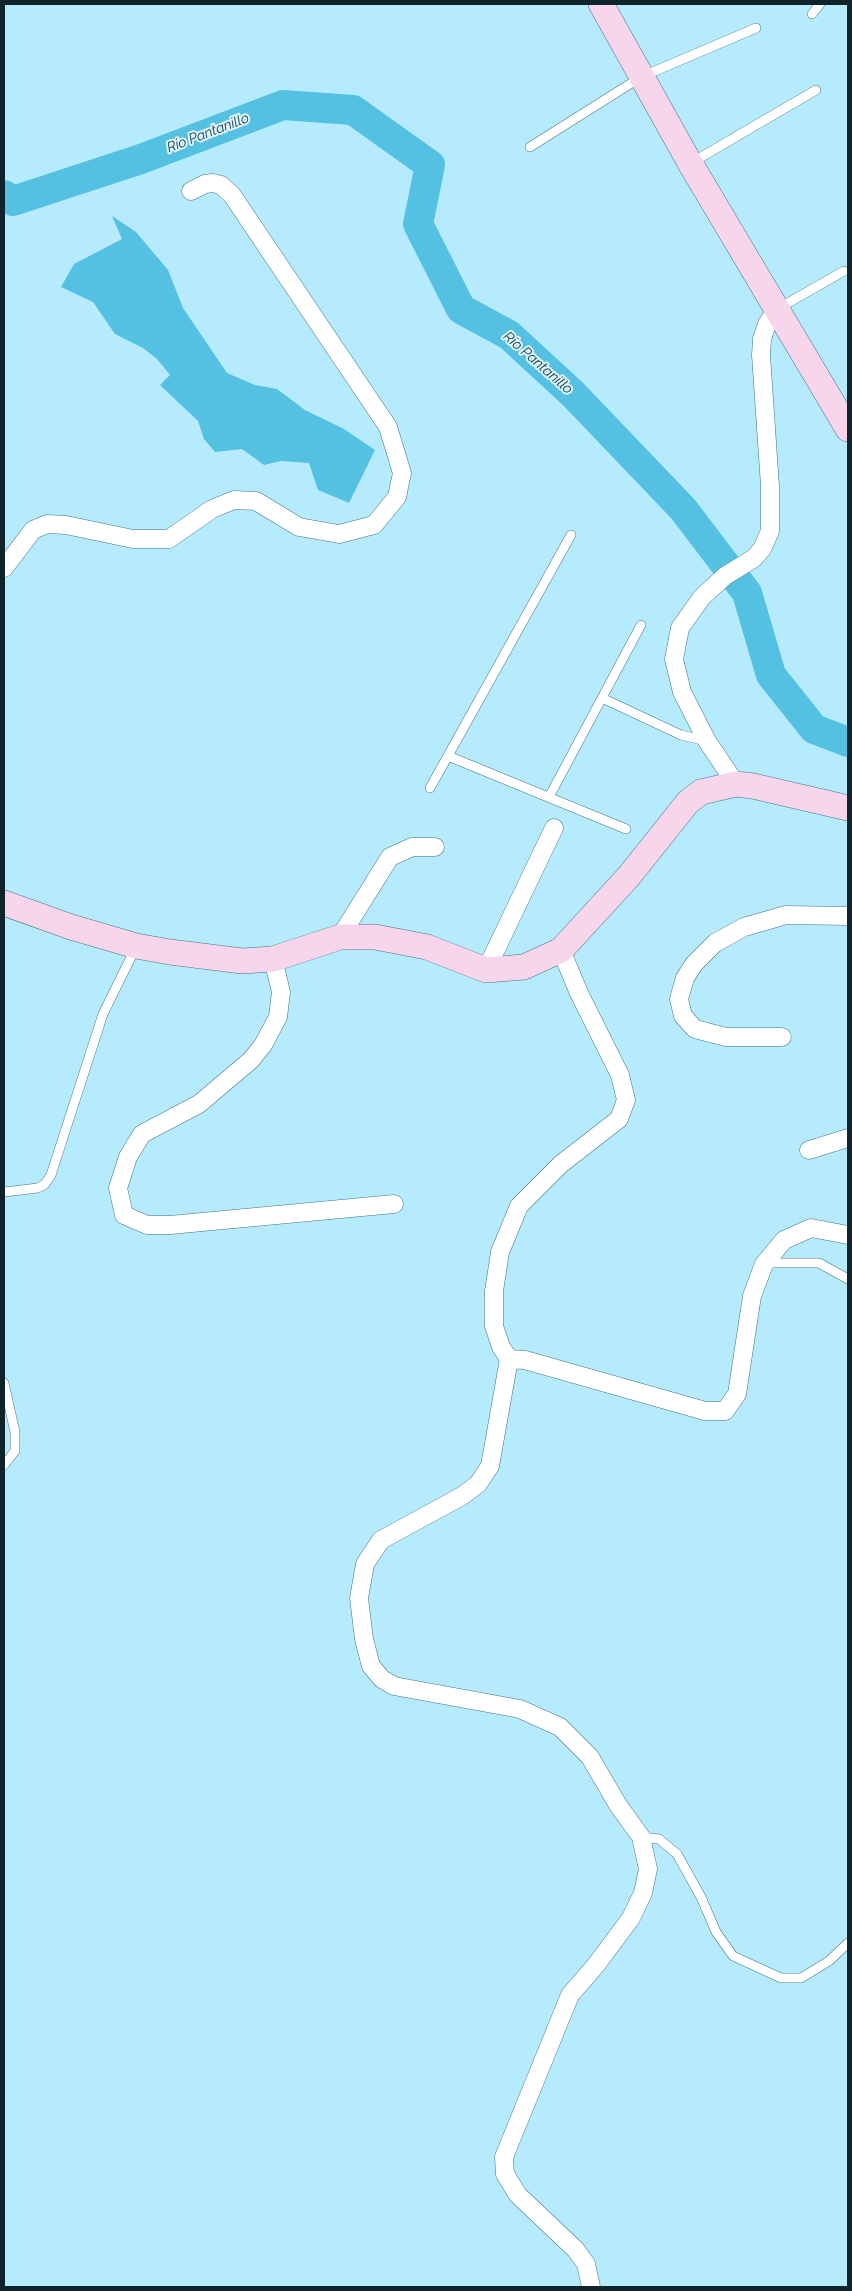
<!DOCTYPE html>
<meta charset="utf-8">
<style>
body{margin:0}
#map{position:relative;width:852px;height:2291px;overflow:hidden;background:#b6ebfe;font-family:Raleway,sans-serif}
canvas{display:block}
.frame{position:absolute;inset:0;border:5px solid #0e232a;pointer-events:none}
</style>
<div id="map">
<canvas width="852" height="2291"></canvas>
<div class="frame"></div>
</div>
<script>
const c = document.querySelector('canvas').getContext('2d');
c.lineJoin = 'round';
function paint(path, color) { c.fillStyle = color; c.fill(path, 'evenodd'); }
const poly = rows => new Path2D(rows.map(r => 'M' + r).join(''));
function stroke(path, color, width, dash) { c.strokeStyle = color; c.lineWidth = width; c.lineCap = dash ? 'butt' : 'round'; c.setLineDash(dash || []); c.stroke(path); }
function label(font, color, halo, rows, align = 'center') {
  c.font = font + ' Raleway,sans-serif'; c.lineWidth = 4; c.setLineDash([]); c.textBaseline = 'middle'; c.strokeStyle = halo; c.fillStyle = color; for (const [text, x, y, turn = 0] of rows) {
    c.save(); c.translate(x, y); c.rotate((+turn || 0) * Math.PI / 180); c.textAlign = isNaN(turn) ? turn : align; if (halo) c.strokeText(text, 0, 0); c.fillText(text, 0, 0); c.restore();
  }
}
paint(poly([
 [112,216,136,232,168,270,183,308,227,373,255,385,277,389,305,410,344,429,375,450,349,503,318,490,309,463,281,461,264,465,242,449,215,452,204,439,198,421,160,385,170,375,157,359,143,348,115,334,93,302,61,287,74,264,122,239]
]), '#54c1e3');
stroke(poly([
 [4,195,13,201,141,159,283,105,353,110,430,165,418,224,461,309,509,335,573,394,683,509,747,593,771,675,814,729,848,742]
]), '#54c1e3', 30);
const lane = poly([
 [812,14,820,4],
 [530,147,641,77,756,28],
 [691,163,816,90],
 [779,308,844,271],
 [602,698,681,735,707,741],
 [448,756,626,829],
 [430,788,571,535],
 [549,797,641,625],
 [4,1192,38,1188,45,1184,51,1175,103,1014,136,947],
 [765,1263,819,1263,848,1279],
 [4,1383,15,1432,15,1451,4,1465],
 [641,1837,659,1839,677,1854,701,1897,716,1932,733,1956,781,1978,801,1978,829,1961,848,1943]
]);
const street = poly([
 [4,568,33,530,47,524,66,525,133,539,169,539,212,509,234,500,256,501,299,527,339,534,374,525,397,497,402,473,388,427,232,195,221,185,213,183,205,184,191,191],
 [736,784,707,741,682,692,674,659,680,628,702,597,725,576,754,558,762,549,770,531,770,486,761,355,762,339,767,324,777,309],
 [340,937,390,857,412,847,435,847],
 [273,959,281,992,278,1017,263,1045,251,1060,199,1104,142,1134,128,1157,118,1188,124,1215,147,1225,170,1225,394,1204],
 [486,970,554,828],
 [782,1037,726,1037,695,1029,683,1016,679,999,685,978,694,964,715,943,744,927,786,915,848,916],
 [809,1150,848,1138],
 [509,1359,501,1347,494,1326,494,1291,500,1252,519,1206,561,1164,619,1119,626,1100,620,1075,579,993,561,950],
 [591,2287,586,2264,576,2250,518,2195,505,2174,504,2157,570,1995,596,1965,631,1918,643,1893,648,1869,641,1837,618,1805,590,1757,560,1727,520,1709,394,1686,382,1679,371,1666,364,1639,359,1598,365,1564,381,1540,462,1496,478,1484,490,1466,509,1359,525,1360,705,1411,725,1411,737,1394,752,1296,764,1264,784,1240,811,1228,848,1235]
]);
const secondary = poly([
 [601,4,690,163,848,429],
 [4,903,71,927,136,946,170,952,242,961,273,959,340,937,375,937,427,947,486,970,524,967,561,950,629,876,688,802,701,792,736,784,753,786,848,808]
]);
stroke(lane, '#427485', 10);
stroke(street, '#427485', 19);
stroke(secondary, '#427485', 26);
stroke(lane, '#fff', 9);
stroke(street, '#fff', 18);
stroke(secondary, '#f7d6ec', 25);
label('italic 14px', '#0d3f4d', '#def3fa', [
 ["Río Pantanillo",208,133,-21],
 ["Río Pantanillo",538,363,41]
]);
</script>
